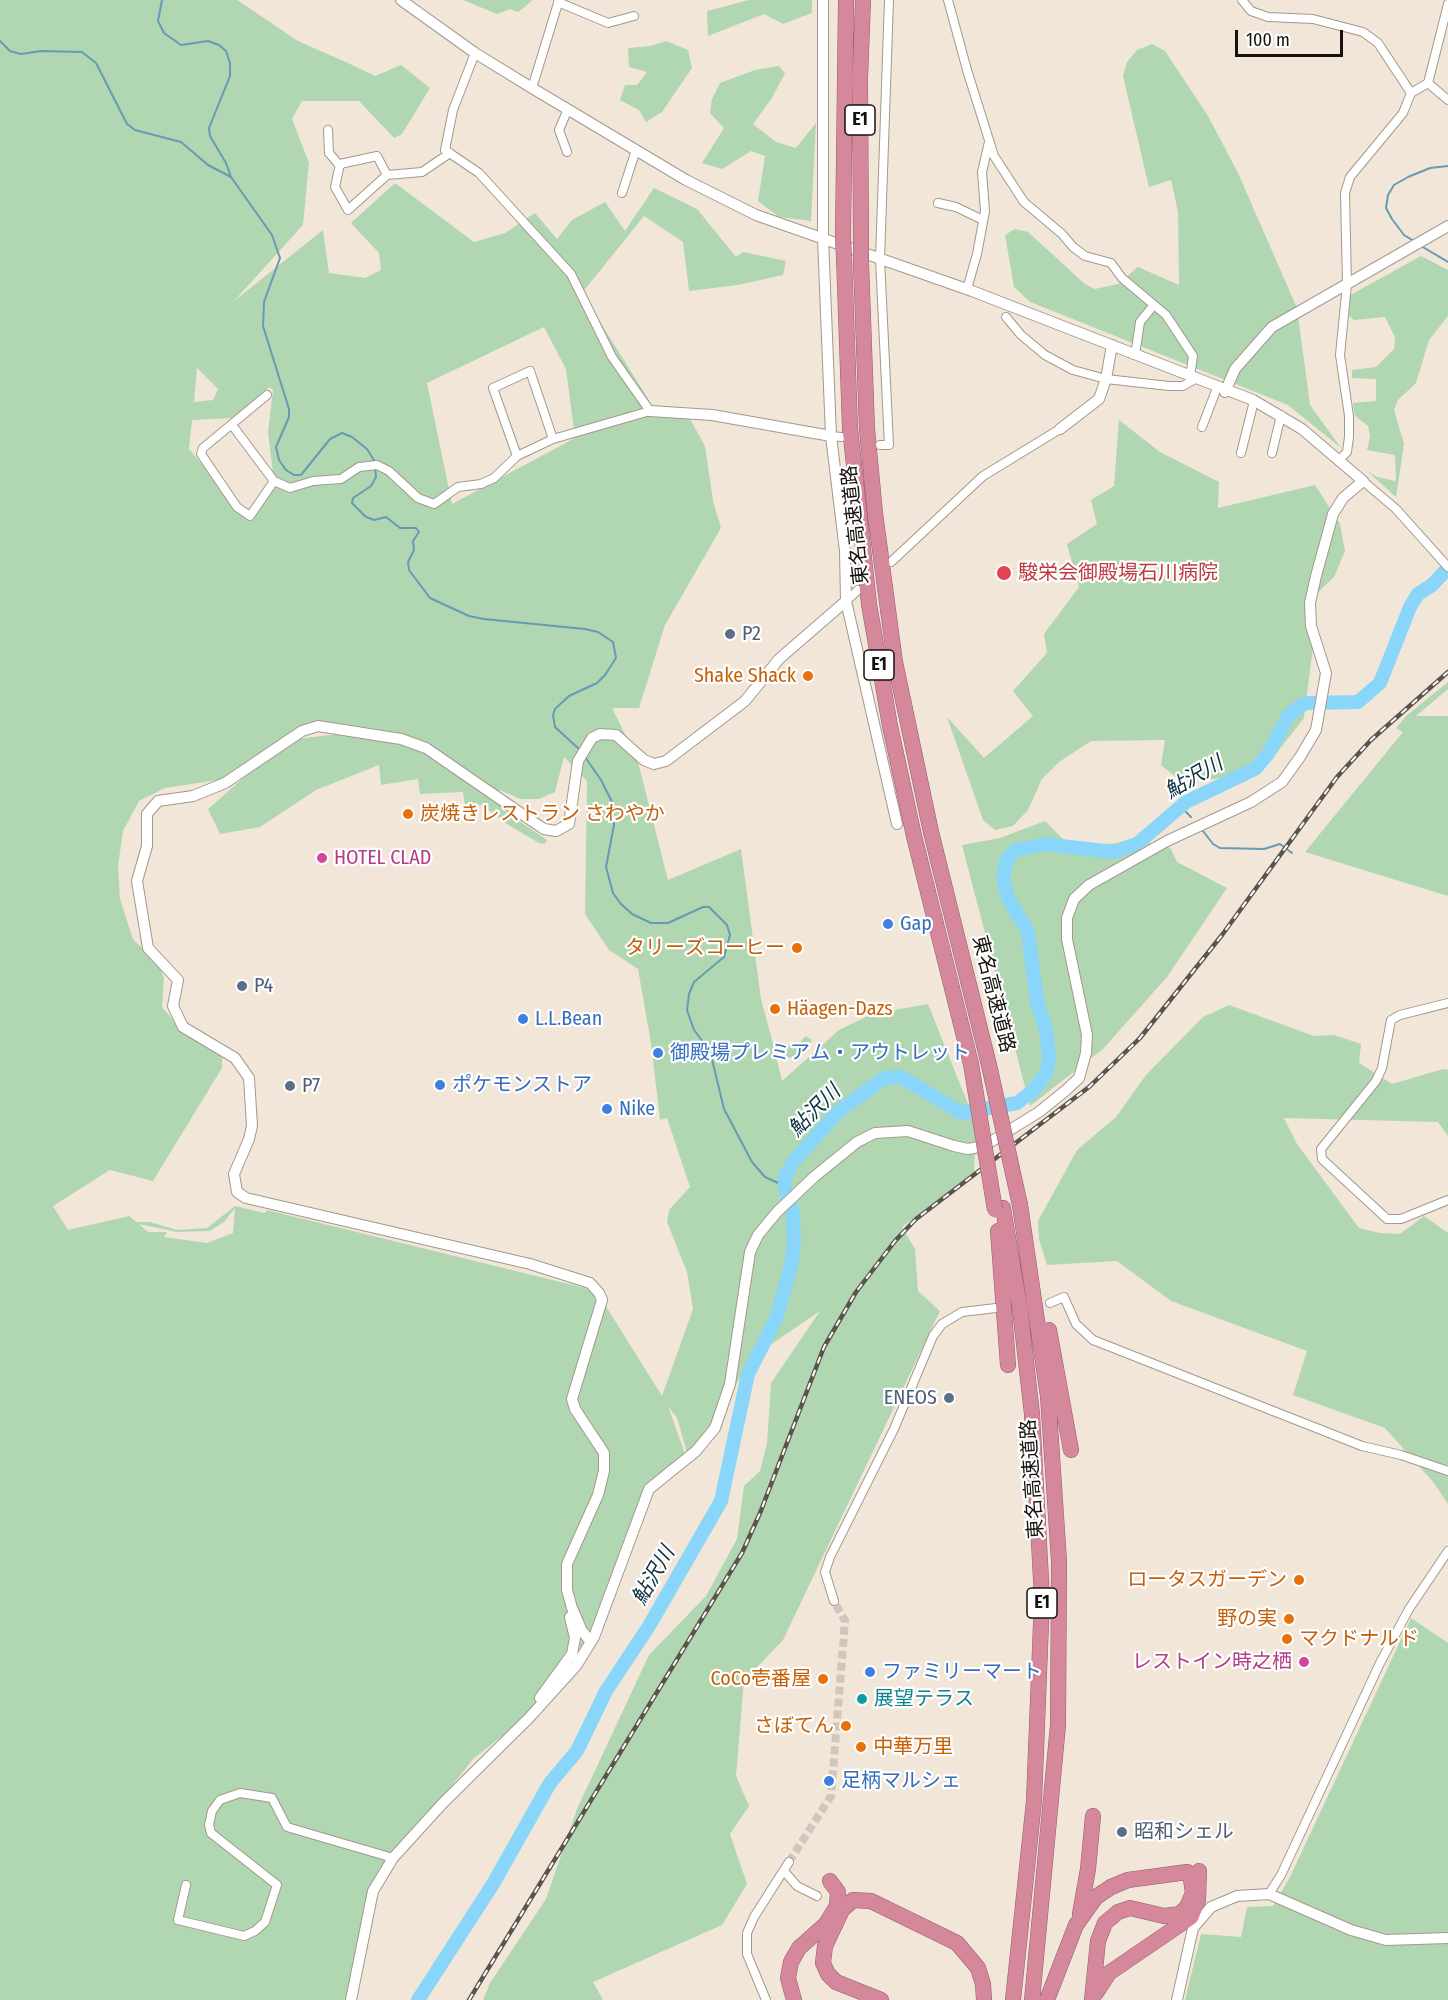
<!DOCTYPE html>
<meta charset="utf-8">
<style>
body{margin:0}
#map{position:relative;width:1448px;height:2000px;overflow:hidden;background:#f2e6d9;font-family:"Fira Sans Condensed",sans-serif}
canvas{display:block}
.scale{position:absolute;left:1235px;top:30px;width:108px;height:27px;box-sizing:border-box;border:3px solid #16120e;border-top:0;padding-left:8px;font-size:18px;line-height:21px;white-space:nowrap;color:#16120e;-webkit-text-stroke:4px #fff;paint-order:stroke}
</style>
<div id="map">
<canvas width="1448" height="2000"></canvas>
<div class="scale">100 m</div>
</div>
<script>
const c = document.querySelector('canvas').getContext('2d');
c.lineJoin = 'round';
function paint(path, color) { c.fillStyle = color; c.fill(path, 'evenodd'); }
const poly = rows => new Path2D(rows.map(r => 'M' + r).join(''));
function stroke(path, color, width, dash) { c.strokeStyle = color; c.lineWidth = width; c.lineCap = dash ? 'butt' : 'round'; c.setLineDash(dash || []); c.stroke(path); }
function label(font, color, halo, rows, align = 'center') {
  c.font = font + ' "Fira Sans Condensed","Noto Sans JP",sans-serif'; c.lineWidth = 4.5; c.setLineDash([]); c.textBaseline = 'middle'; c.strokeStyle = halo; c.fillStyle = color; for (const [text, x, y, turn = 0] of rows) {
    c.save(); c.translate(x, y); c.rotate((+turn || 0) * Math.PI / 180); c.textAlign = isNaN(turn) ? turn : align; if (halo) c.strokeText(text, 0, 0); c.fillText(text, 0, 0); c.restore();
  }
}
paint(poly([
 [0,0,237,0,298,41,350,64,375,76,401,65,430,88,402,134,394,138,359,101,302,101,292,119,309,163,303,225,234,301,323,230,329,273,365,278,381,270,379,253,351,223,395,183,474,242,505,233,535,213,557,239,572,220,605,202,625,231,654,188,697,209,736,257,743,252,786,261,783,275,738,285,689,291,683,242,644,216,582,293,655,410,690,419,705,446,713,501,721,528,665,625,639,708,612,708,637,758,668,880,741,849,761,999,775,1051,784,1043,791,1046,798,1044,806,1036,812,1040,798,1061,775,1052,782,1081,839,1030,872,1014,928,1004,976,1124,974,1172,902,1227,915,1249,918,1291,940,1311,783,1640,744,1681,736,1776,749,1806,730,1834,747,1884,722,1925,593,1982,603,2000,483,2000,490,1983,546,1899,577,1809,649,1655,706,1596,737,1539,744,1486,760,1471,767,1443,771,1383,820,1311,754,1356,689,1459,677,1418,668,1406,685,1454,666,1470,636,1525,591,1642,569,1653,557,1689,525,1718,473,1759,416,1831,384,1864,351,2000,0,2000],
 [544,327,566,369,575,438,452,504,427,383],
 [197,368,218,389,213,400,194,402],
 [270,387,273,390,268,432,274,481,247,518,189,449,192,420,233,418],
 [370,728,378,729,289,740,302,729],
 [273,752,208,809,220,834,260,827,316,790,379,765,381,785,418,779,420,794,463,792,465,806,482,805,510,826,539,843,545,844,547,840,506,812,493,798,500,790,520,799,539,799,555,792,564,757,587,781,585,914,609,950,638,969,651,1043,660,1120,667,1118,690,1187,669,1210,667,1222,687,1272,693,1309,662,1396,602,1300,589,1289,267,1210,264,1213,235,1206,207,1228,177,1230,150,1222,136,1222,129,1216,68,1230,53,1206,110,1170,153,1181,222,1068,222,1053,183,1031,162,1007,164,978,159,965,133,939,120,899,118,866,123,831,139,801,165,788,238,777],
 [235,1208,233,1233,207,1243,164,1237,167,1232,148,1232,139,1224,177,1232,210,1231,224,1222],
 [463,0,533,0,518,12,510,9,497,14],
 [749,0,812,0,812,13,783,24,764,14,708,36,707,11],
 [666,41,688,50,692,68,662,112,646,122,639,110,620,100,625,85,637,85,647,72,629,67,628,48,651,46],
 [1152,44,1165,51,1208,116,1238,173,1297,308,1310,405,1341,448,1288,405,1030,302,1014,287,1005,235,1015,229,1028,232,1085,284,1095,289,1118,284,1138,267,1179,285,1178,212,1171,180,1149,187,1123,76,1127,62,1137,50],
 [779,66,785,73,772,98,753,124,776,142,796,148,816,123,811,221,779,217,758,201,765,156,751,151,722,169,702,163,724,128,710,113,712,99,720,83,755,70],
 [1421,256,1448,270,1448,316,1429,340,1416,383,1398,400,1394,410,1404,444,1396,497,1366,470,1377,477,1396,481,1395,455,1367,450,1370,437,1368,426,1355,416,1353,403,1376,401,1376,379,1352,378,1352,370,1376,367,1394,349,1395,337,1385,317,1354,320,1347,314,1345,298],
 [1119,420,1160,452,1219,482,1218,508,1315,485,1340,524,1345,551,1334,577,1311,599,1313,647,1304,718,1260,774,1203,780,1178,779,1161,765,1165,740,1091,741,1059,762,1042,779,1028,810,1013,826,995,830,983,820,947,717,984,758,1033,716,1013,691,1047,653,1044,634,1079,587,1067,544,1097,524,1091,500,1114,486],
 [1448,682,1448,689,1416,716,1448,716,1448,896,1305,852,1403,732,1396,728,1406,716],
 [1045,821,1074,850,1087,844,1162,843,1171,849,1177,862,1227,888,1167,977,1103,1049,1030,1106,962,845,1000,838],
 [1229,1005,1314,1036,1334,1035,1361,1044,1359,1063,1392,1084,1443,1069,1448,1070,1448,1136,1438,1122,1284,1118,1297,1144,1359,1228,1380,1233,1400,1234,1424,1216,1448,1233,1448,1504,1434,1483,1385,1428,1293,1395,1307,1351,1171,1301,1117,1261,1047,1265,1039,1239,1038,1221,1077,1150,1116,1117,1146,1075,1203,1017],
 [1411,1618,1448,1643,1448,2000,1185,2000,1201,1934,1241,1937,1247,1907,1273,1906,1290,1877]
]), '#b0d7b1');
stroke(poly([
 [162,0,158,21,164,33,181,45,208,41,219,45,226,51,230,63,230,76,209,128,210,136,226,163,231,177,272,235,280,258,264,302,263,326,289,409,289,417,276,447,279,460,286,470,294,475,301,475,330,439,342,433,352,437,367,449,375,462],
 [0,41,10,51,21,54,41,51,82,52,96,63,127,124,135,130,181,142,208,165,231,177],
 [1414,241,1404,235,1392,219,1386,208,1388,195,1394,185,1408,177,1430,168,1448,166],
 [1421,246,1448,262],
 [375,468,376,477,371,486,353,498,352,503,366,517,374,520,386,517,400,528,416,528,419,532,413,541,414,550,408,562,409,570,430,598,469,616,484,619,585,629,598,632,613,642,616,658,605,675,597,683,569,696,555,709,553,715,555,727,580,750],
 [585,757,601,780,612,802,614,825,606,867,613,893,620,903,632,914,651,923,668,923,703,907,709,907,727,925,730,935,724,957,694,982,689,994,687,1010,694,1030,710,1051,724,1109,752,1162,765,1177,785,1186],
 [1180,806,1191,817],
 [1203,831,1213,844,1220,848,1264,849,1280,844,1292,853]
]), '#669bb3', 2);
stroke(poly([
 [418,2000,493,1884,550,1783,577,1751,606,1691,649,1626,721,1501,748,1374,776,1319,791,1266,794,1244,793,1213,785,1188,785,1177,794,1161,838,1112,884,1078,901,1077,961,1113,1017,1103,1035,1089,1047,1071,1049,1059,1046,1029,1037,1002,1028,932,1007,896,1003,876,1007,859,1016,850,1045,844,1113,852,1137,844,1186,802,1255,769,1268,754,1288,716,1299,707,1307,703,1358,702,1380,683,1410,607,1418,594,1432,585,1448,568]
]), '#89d6fa', 14);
stroke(poly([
 [789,1862,831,1796,845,1621,834,1601]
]), '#d1c6bb', 8, [8, 4]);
const minor = poly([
 [948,0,967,70,994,156,1024,202,1062,234,1073,247,1085,256,1111,263,1122,278,1166,315,1193,356,1190,377],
 [1242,0,1251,11,1268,17,1313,19,1363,32,1378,43,1411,93],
 [558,2,608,23,634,16],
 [1428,83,1448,100],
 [532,88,559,0],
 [328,130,329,153,340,166],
 [567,152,559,130,568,109],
 [387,175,348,210,335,187,340,164,377,156,387,175,422,172,450,153],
 [622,193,636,150],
 [938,203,956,207,983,220],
 [967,289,977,254,985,211,982,172,989,142],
 [1006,317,1021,335,1045,355,1073,370,1106,379,1169,386,1183,386,1195,379],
 [1135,355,1140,322,1153,306],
 [267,395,203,448,201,454,237,507,250,516,274,481],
 [232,425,274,481,290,488,313,481,341,479,359,467,377,465,389,471,418,498,434,504,458,487,481,484,494,478,517,456,553,439,650,411,612,357,571,274,479,173,445,150,453,110,475,53],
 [1202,427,1217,388],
 [831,436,841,437],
 [880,445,889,445,880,259,889,0],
 [1241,453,1254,401],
 [1272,453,1281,415],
 [517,456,493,388,530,371,553,439],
 [1339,460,1347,452,1349,437,1349,416,1340,355,1347,284,1345,193,1350,177,1403,113,1411,93,1428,83,1448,4],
 [1363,481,1396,509,1448,567],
 [891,562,983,476,1060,429],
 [846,601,858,590],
 [1448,1003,1400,1015,1391,1020,1382,1068,1376,1081,1321,1149,1322,1159,1387,1219,1401,1219,1448,1200],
 [1050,1303,1064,1297,1076,1324,1093,1340,1362,1446,1401,1455,1448,1471],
 [834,1601,825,1572,830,1557,894,1429,933,1336,942,1324,962,1312,996,1308],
 [784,1871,797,1886,817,1896],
 [186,1885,178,1920,244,1936,255,1931,265,1922,277,1885,211,1833,209,1825,212,1811,220,1800,240,1793,272,1798,287,1827,393,1858],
 [1269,1894,1281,1875,1380,1663,1409,1609,1448,1551],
 [766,2000,747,1954,747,1933,754,1917,789,1862]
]);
const tertiary = poly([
 [823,0,823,238,831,436,845,551,846,601,897,824],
 [1225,392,1235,369,1272,327,1448,226],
 [650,411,712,415,831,436],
 [1060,429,1099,399,1106,379,1112,345],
 [591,1642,582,1631,572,1608,567,1590,567,1564,598,1495,604,1471,604,1453,575,1409,572,1399,602,1300,599,1293,590,1283,530,1264,246,1198,237,1192,234,1174,249,1139,252,1126,249,1078,235,1058,183,1027,173,1006,178,980,148,948,137,881,147,846,147,814,158,801,193,796,225,783,302,731,318,726,401,739,426,748,535,823,544,829,556,831,569,824,578,761,592,738,600,734,616,735,644,760,654,764,666,761,745,701,779,659,846,601],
 [540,1698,572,1654,575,1638,570,1617],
 [351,2000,373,1891,393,1858,443,1803,529,1718,576,1666,594,1637,649,1489,696,1451,715,1428,730,1384,750,1252,758,1235,777,1212,814,1177,857,1142,875,1133,908,1131,954,1146,968,1149,984,1146,1039,1112,1065,1091,1079,1078,1086,1053,1087,1035,1067,939,1067,918,1074,899,1089,885,1167,841,1251,802,1282,782,1300,757,1316,730,1326,673,1311,626,1310,603,1316,576,1333,514,1343,498,1363,481,1302,429,1253,400,972,291,756,215,686,180,532,88,475,53,401,0],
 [1177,2000,1193,1928,1211,1907,1237,1896,1269,1894,1351,1930,1386,1940,1448,1938]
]);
const motorway = poly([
 [843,236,846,0],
 [861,241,860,79,863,0],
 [844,257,850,428,869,604,890,726,914,836,971,1064],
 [861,263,867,429,875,513,895,662,931,832,989,1065],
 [1020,1205,1048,1396,1059,1561,1058,1725,1032,2000],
 [1003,1208,1020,1309,1032,1414,1042,1598,1034,1801,1013,2000],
 [998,1231,1008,1365],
 [1049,1330,1071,1450],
 [1080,1914,1088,1869,1093,1816],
 [1096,1993,1109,1973,1191,1917,1198,1900,1199,1871],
 [794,2000,788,1978,791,1962,799,1948,826,1924,837,1906,838,1892,830,1881],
 [881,2000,836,1982,828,1974,823,1963,825,1946,842,1910,853,1900,871,1901,957,1943,978,1968,983,1984,984,2000],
 [1047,2000,1076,1925,1096,1897,1111,1887,1128,1880,1187,1872,1191,1879,1193,1893,1187,1907,1180,1914,1164,1916,1130,1908,1118,1912,1105,1923,1098,1941,1092,2000]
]);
stroke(minor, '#a3988c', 10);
stroke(tertiary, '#a3988c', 12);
stroke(motorway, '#925e6a', 16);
stroke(minor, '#fff', 8);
stroke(tertiary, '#fff', 10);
stroke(motorway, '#d5879c', 15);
const rail = poly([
 [469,2000,742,1553,760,1513,824,1347,856,1292,895,1241,916,1219,1089,1087,1140,1038,1222,935,1337,777,1371,740,1448,672]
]);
stroke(rail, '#5b544d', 4.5);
stroke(rail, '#fff', 2, [7]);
const motorwayBridge = poly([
 [843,236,844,257],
 [861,241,861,263],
 [971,1064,995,1210],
 [989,1065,1020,1205]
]);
stroke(motorwayBridge, '#925e6a', 16, []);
stroke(motorwayBridge, '#d5879c', 15);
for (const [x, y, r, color] of [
 [1004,573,8,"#e0444e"],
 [730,634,6,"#5c6f8a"],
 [808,676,6,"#e8710a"],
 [408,814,6,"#e8710a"],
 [322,858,6,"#d1479c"],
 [888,924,6,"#3f7fe0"],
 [797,948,6,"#e8710a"],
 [242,986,6,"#5c6f8a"],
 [775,1009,6,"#e8710a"],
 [523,1019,6,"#3f7fe0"],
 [658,1053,6,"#3f7fe0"],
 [440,1085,6,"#3f7fe0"],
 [290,1086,6,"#5c6f8a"],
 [607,1109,6,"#3f7fe0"],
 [949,1398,6,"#5c6f8a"],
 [1299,1580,6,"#e8710a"],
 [1289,1619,6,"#e8710a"],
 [1287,1639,6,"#e8710a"],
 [1304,1662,6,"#d1479c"],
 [870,1672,6,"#3f7fe0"],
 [823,1679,6,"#e8710a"],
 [862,1699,6,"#0f9aa8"],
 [846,1726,6,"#e8710a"],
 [861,1747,6,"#e8710a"],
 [829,1781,6,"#3f7fe0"],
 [1122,1832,6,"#5c6f8a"]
]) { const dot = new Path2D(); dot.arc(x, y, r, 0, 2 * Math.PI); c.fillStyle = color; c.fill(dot); stroke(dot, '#fff', 2); }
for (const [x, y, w] of [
 [860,120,30],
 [879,665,30],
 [1042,1603,30]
]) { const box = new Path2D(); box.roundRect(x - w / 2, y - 15, w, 30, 4.5); c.fillStyle = '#fff'; c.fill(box); stroke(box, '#16120e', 1.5); }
label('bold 18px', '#16120e', null, [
 ["E1",860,120],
 ["E1",879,665],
 ["E1",1042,1603]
]);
label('20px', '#16120e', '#fff', [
 ["東名高速道路",856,525,-96],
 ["東名高速道路",993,994,76],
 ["東名高速道路",1033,1479,-94]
]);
label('20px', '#be3a42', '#fff', [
 ["駿栄会御殿場石川病院",1018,573]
], 'left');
label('20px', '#4e5e75', '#fff', [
 ["P2",742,634],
 ["P4",254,986],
 ["P7",302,1086],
 ["ENEOS",937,1398,"right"],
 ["昭和シェル",1134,1832]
], 'left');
label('20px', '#c56008', '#fff', [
 ["Shake Shack",796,676],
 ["炭焼きレストラン さわやか",420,814,"left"],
 ["タリーズコーヒー",785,948],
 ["Häagen-Dazs",787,1009,"left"],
 ["ロータスガーデン",1287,1580],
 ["野の実",1277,1619],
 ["マクドナルド",1299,1639,"left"],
 ["CoCo壱番屋",811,1679],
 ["さぼてん",834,1726],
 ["中華万里",873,1747,"left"]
], 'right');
label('20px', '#b23c85', '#fff', [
 ["HOTEL CLAD",334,858],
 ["レストイン時之栖",1292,1662,"right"]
], 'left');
label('20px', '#366cbe', '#fff', [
 ["Gap",900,924],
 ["L.L.Bean",535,1019],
 ["御殿場プレミアム・アウトレット",670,1053],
 ["ポケモンストア",452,1085],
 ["Nike",619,1109],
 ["ファミリーマート",882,1672],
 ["足柄マルシェ",841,1781]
], 'left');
label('20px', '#0d838f', '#fff', [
 ["展望テラス",874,1699]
], 'left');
label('italic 21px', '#0e3241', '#fff', [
 ["鮎沢川",1194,778,-30],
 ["鮎沢川",815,1111,-45],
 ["鮎沢川",654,1576,-60]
]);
</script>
